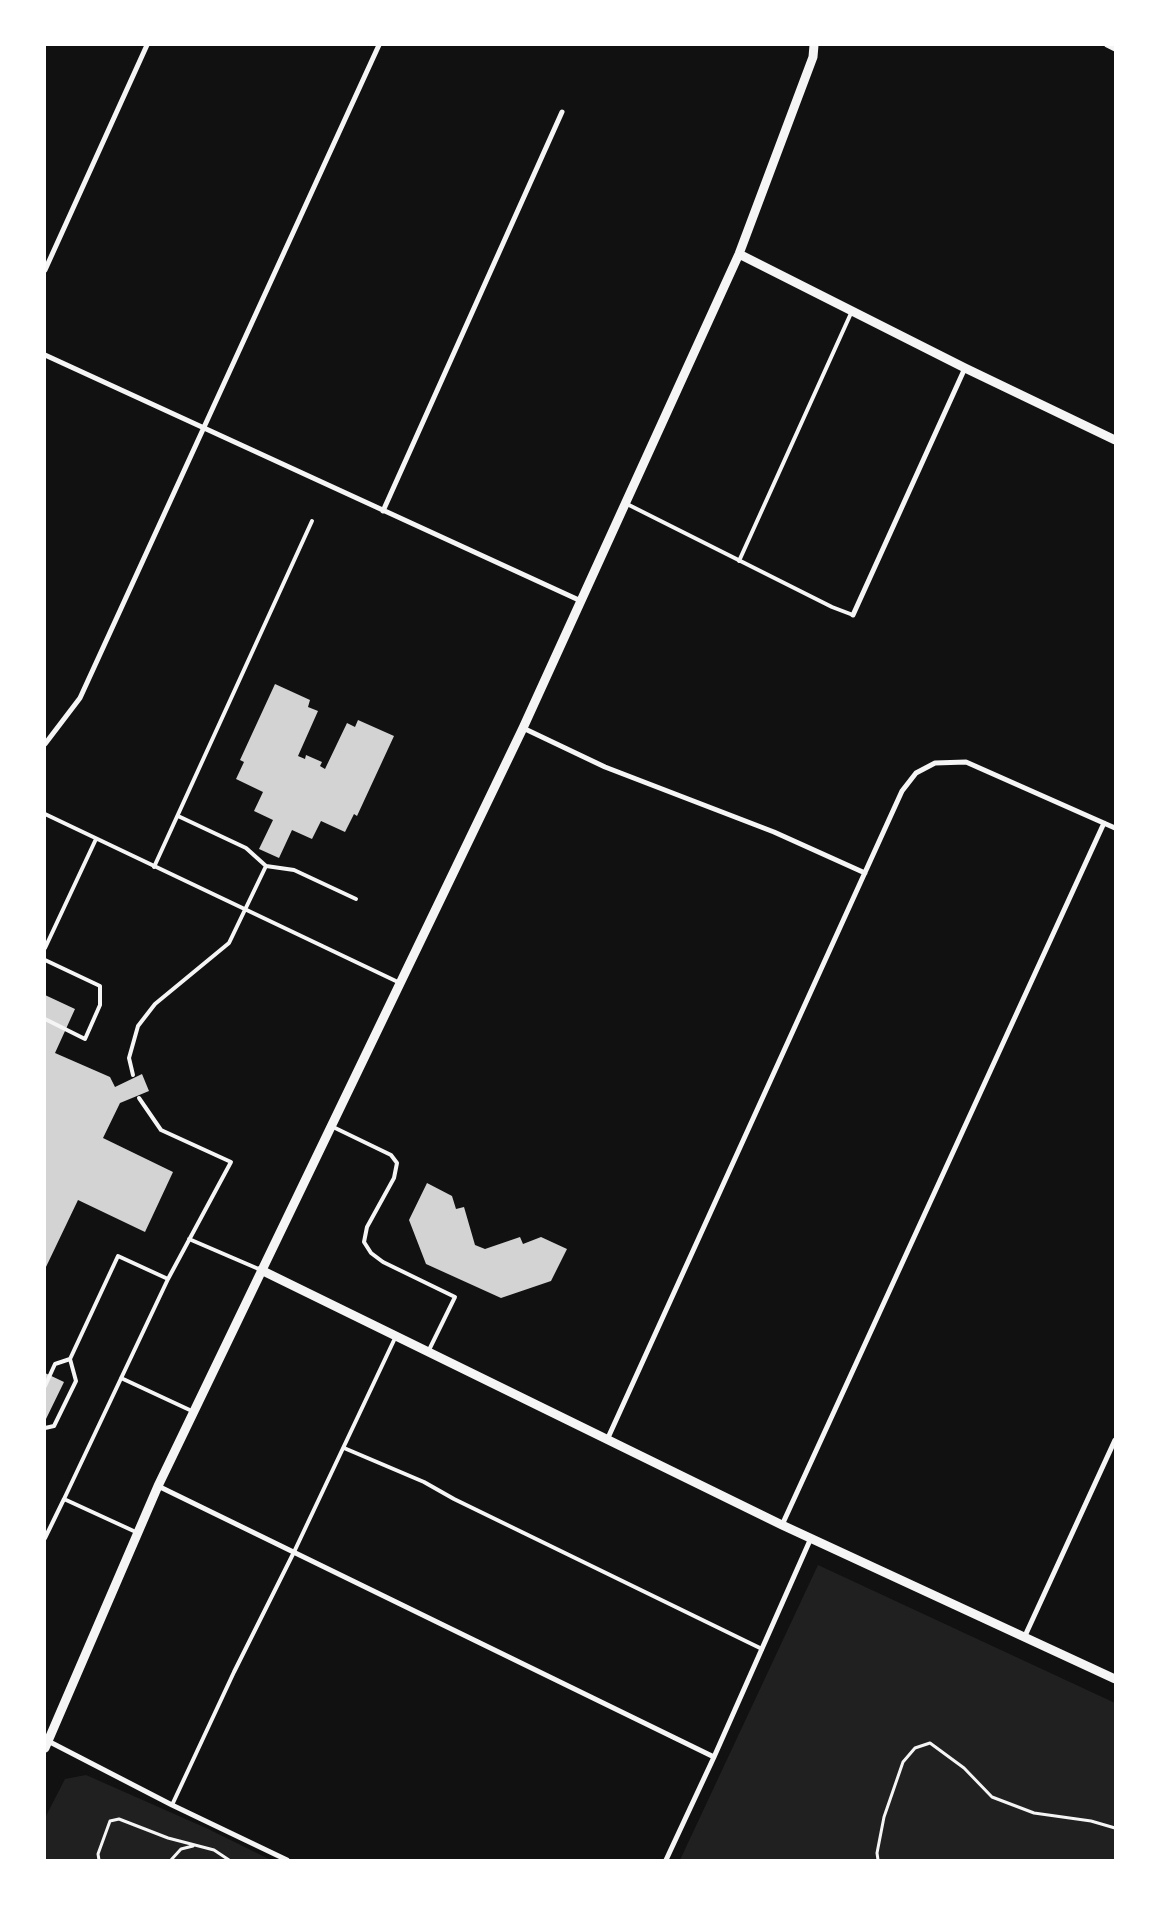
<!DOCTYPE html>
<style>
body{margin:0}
#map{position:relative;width:1160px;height:1905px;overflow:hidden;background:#111;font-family:"Golos Text",sans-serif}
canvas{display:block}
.frame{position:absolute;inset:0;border:46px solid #fff;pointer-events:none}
</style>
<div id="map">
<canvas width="1160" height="1905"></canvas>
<div class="frame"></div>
</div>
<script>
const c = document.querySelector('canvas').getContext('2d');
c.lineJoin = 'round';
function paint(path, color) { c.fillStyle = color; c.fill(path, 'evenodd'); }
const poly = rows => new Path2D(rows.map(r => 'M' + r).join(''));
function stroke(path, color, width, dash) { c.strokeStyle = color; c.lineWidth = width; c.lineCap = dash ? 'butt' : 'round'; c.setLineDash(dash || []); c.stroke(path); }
paint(poly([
 [818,1565,1115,1703,1115,1860,680,1860],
 [86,1775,206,1828,271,1860,45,1860,45,1818,65,1779]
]), '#202020');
paint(poly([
 [275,684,310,700,308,707,318,711,298,756,305,759,306,755,322,762,320,766,325,769,347,723,355,727,358,720,394,736,357,816,354,814,345,832,321,821,312,839,292,830,279,858,259,849,273,820,254,811,263,792,236,779,244,762,240,760],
 [45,995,75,1009,55,1053,110,1077,115,1087,142,1074,149,1091,120,1103,103,1138,173,1172,145,1232,78,1200,45,1269],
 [427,1183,452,1196,456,1209,464,1207,475,1245,485,1249,520,1237,523,1244,541,1237,567,1249,551,1281,501,1298,426,1264,409,1220],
 [45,1373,64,1382,46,1419,45,1418]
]), '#d3d3d3');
stroke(poly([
 [99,1860,98,1854,110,1821,119,1819,168,1838,214,1850,229,1860],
 [171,1860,181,1849,193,1846],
 [878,1860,877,1853,884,1817,903,1762,915,1748,930,1743,964,1768,992,1797,1034,1813,1091,1821,1115,1828]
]), '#f5f5f5', 3);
stroke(poly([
 [625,503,832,607,853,615],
 [739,561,852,311],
 [45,814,400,983],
 [178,816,246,848,266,866,294,870,356,899],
 [154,867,312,521],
 [45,948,96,839],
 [45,960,100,986,100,1005,85,1039,45,1019],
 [133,1075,129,1058,138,1026,155,1004,229,943,266,866],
 [331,1126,391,1155,397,1163,394,1178,367,1227,364,1242,371,1253,383,1262,455,1297,428,1352],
 [189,1239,261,1270],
 [121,1378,194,1412],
 [45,1386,55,1364,70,1359],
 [45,1428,54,1426,76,1381,70,1359,118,1256,168,1279],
 [344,1448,424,1482,454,1499,762,1649],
 [138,1533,64,1499,168,1279,231,1162,161,1130,139,1098],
 [45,1538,64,1499],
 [172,1805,234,1672,294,1552,396,1336]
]), '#f5f5f5', 4);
stroke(poly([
 [1107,45,1115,49],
 [45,270,147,45],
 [45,355,581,601],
 [383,511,562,112],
 [853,615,965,368],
 [523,728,605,767,774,832,865,873],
 [45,744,80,698,379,45],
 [607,1440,902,791,916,773,935,763,966,762,1115,828],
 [158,1486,714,1757],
 [782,1525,1104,823],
 [1024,1638,1115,1440],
 [48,1741,172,1805,287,1860],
 [666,1860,714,1757,811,1538]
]), '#f5f5f5', 5);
stroke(poly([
 [739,254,965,368,1115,440],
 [261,1270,782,1525,1115,1679],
 [45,1748,158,1486,523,728,739,254,813,57,814,45]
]), '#f5f5f5', 9);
</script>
